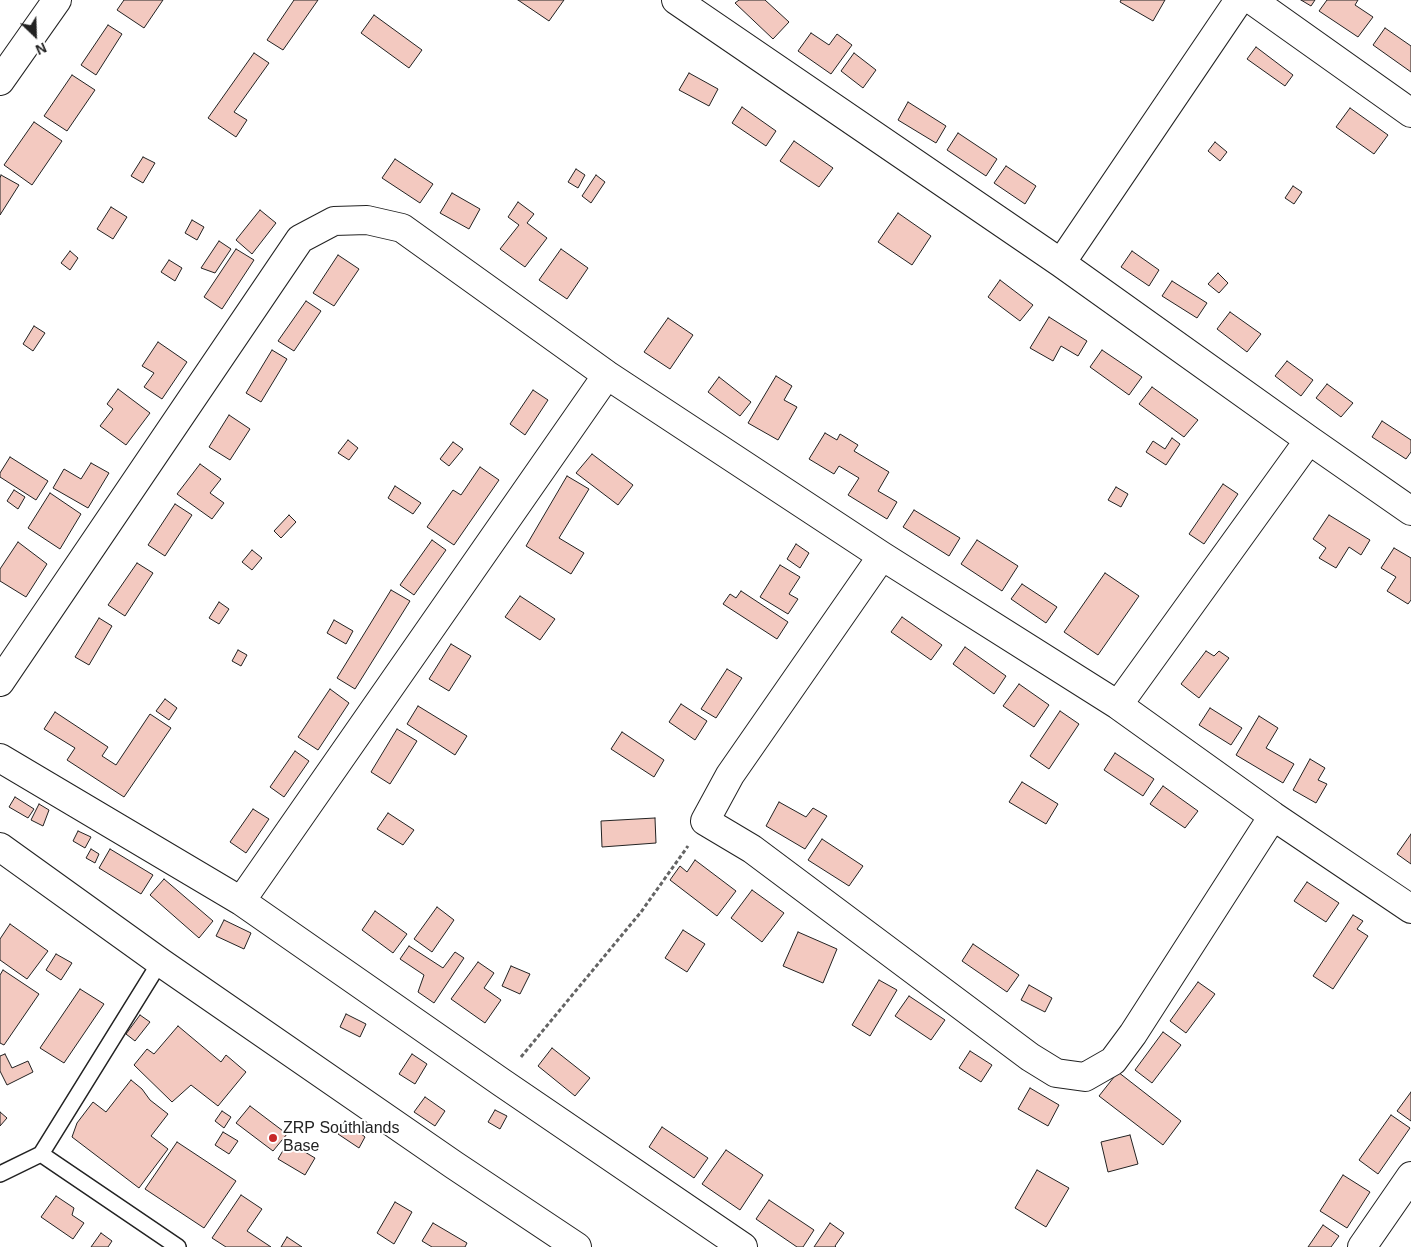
<!DOCTYPE html>
<style>
body{margin:0}
#map{position:relative;width:1411px;height:1247px;overflow:hidden;background:#fff;font-family:Helvetica,sans-serif}
canvas{display:block}
.north{position:absolute;left:10px;top:10px;width:50px;height:50px;-webkit-text-stroke:4px #fff;paint-order:stroke;rotate:156deg;font-size:14px;font-weight:700;line-height:20px;text-align:center;color:#222}
.north::after{content:'';display:block;margin:auto;width:18px;height:22px;background:#222;clip-path:polygon(50% 0,100% 100%,50% 72%,0 100%)}
</style>
<div id="map">
<canvas width="1411" height="1247"></canvas>
<div class="north">N</div>
</div>
<script>
const c = document.querySelector('canvas').getContext('2d');
c.lineJoin = 'round';
function paint(path, color) { c.fillStyle = color; c.fill(path, 'evenodd'); }
const poly = rows => new Path2D(rows.map(r => 'M' + r).join(''));
function stroke(path, color, width, dash) { c.strokeStyle = color; c.lineWidth = width; c.lineCap = dash ? 'butt' : 'round'; c.setLineDash(dash || []); c.stroke(path); }
function label(font, color, halo, rows, align = 'center') {
  c.font = font + ' Helvetica,sans-serif'; c.lineWidth = 4; c.setLineDash([]); c.textBaseline = 'middle'; c.strokeStyle = halo; c.fillStyle = color; for (const [text, x, y, turn = 0] of rows) {
    c.save(); c.translate(x, y); c.rotate((+turn || 0) * Math.PI / 180); c.textAlign = isNaN(turn) ? turn : align; if (halo) c.strokeText(text, 0, 0); c.fillText(text, 0, 0); c.restore();
  }
}
const building = poly([
 [124,0,163,0,144,28,117,10,124,0],
 [294,0,318,0,283,50,267,40,294,0],
 [518,0,564,0,549,21,518,0],
 [739,0,765,0,789,22,773,39,735,3,739,0],
 [1121,0,1165,0,1153,21,1120,2,1121,0],
 [1301,0,1315,0,1311,6,1301,0],
 [1327,0,1358,0,1355,5,1373,17,1358,37,1319,11,1327,0],
 [374,15,422,50,409,68,361,33,374,15],
 [108,25,122,34,96,75,81,65,108,25],
 [1385,28,1411,46,1411,72,1373,45,1385,28],
 [811,33,829,45,837,34,852,45,831,74,798,51,811,33],
 [1256,47,1293,75,1285,86,1247,59,1256,47],
 [254,53,269,63,234,112,247,120,236,137,208,118,254,53],
 [854,53,876,70,863,88,841,71,854,53],
 [689,73,718,89,709,106,679,90,689,73],
 [72,75,95,90,67,131,44,116,72,75],
 [908,102,946,126,936,143,898,120,908,102],
 [742,107,776,131,766,146,732,123,742,107],
 [1350,108,1388,135,1374,154,1336,127,1350,108],
 [34,122,62,141,32,185,4,165,34,122],
 [958,133,997,159,986,176,947,150,958,133],
 [794,141,833,168,819,187,780,161,794,141],
 [1215,142,1227,152,1220,161,1208,151,1215,142],
 [143,157,155,163,143,183,131,176,143,157],
 [395,159,433,184,420,203,382,178,395,159],
 [1006,166,1036,186,1025,204,994,183,1006,166],
 [576,169,585,175,578,188,568,182,576,169],
 [1,175,19,185,0,215,0,178,1,175],
 [596,175,605,182,591,203,582,196,596,175],
 [1293,186,1302,192,1294,204,1285,198,1293,186],
 [452,193,480,209,469,229,440,213,452,193],
 [518,202,534,214,527,223,547,238,525,267,500,249,519,225,508,217,518,202],
 [111,207,127,217,113,239,97,229,111,207],
 [260,210,276,223,252,254,236,240,260,210],
 [898,213,931,236,912,265,878,242,898,213],
 [192,220,204,227,197,240,185,233,192,220],
 [219,241,231,249,215,273,201,268,219,241],
 [236,249,254,260,222,309,204,297,236,249],
 [561,249,588,268,567,299,539,280,561,249],
 [70,251,78,258,70,270,61,263,70,251],
 [1132,251,1159,270,1149,286,1121,267,1132,251],
 [338,255,359,269,334,306,313,293,338,255],
 [169,260,182,268,175,281,161,272,169,260],
 [1218,273,1228,283,1219,293,1208,284,1218,273],
 [1000,280,1033,305,1020,321,988,297,1000,280],
 [1172,281,1207,303,1197,318,1162,296,1172,281],
 [306,301,321,311,294,351,278,341,306,301],
 [1230,312,1261,334,1247,352,1217,329,1230,312],
 [1049,317,1087,341,1078,356,1061,346,1053,361,1030,348,1049,317],
 [668,318,693,335,670,369,644,352,668,318],
 [34,326,45,333,33,351,23,344,34,326],
 [158,342,187,362,162,399,144,387,154,373,142,366,158,342],
 [272,350,287,359,261,402,246,393,272,350],
 [1102,350,1142,377,1129,395,1090,367,1102,350],
 [1287,361,1313,380,1301,396,1275,376,1287,361],
 [776,376,792,386,784,400,797,407,778,440,748,423,776,376],
 [719,377,751,402,740,416,708,392,719,377],
 [1327,384,1353,403,1341,417,1316,398,1327,384],
 [1152,387,1198,420,1184,437,1139,404,1152,387],
 [118,389,150,413,126,445,100,426,113,409,107,404,118,389],
 [533,390,548,400,525,435,510,424,533,390],
 [229,415,250,429,230,460,209,447,229,415],
 [1382,421,1411,440,1411,452,1406,459,1372,437,1382,421],
 [825,433,837,440,840,434,858,445,854,451,889,472,878,491,897,502,887,519,848,495,859,478,839,466,834,474,809,459,825,433],
 [1172,438,1180,444,1166,465,1146,452,1153,441,1165,449,1172,438],
 [348,440,358,448,349,460,338,453,348,440],
 [453,442,463,449,449,466,440,459,453,442],
 [592,454,633,485,618,505,576,473,592,454],
 [10,457,48,481,36,500,0,477,0,473,10,457],
 [91,463,109,473,88,508,53,488,64,469,81,479,91,463],
 [200,464,221,479,210,493,224,503,212,519,177,494,200,464],
 [480,467,499,480,454,545,427,527,453,490,461,495,480,467],
 [567,476,589,489,559,538,584,553,571,574,526,546,567,476],
 [1223,484,1238,494,1204,544,1189,534,1223,484],
 [395,486,421,503,413,514,388,498,395,486],
 [1116,487,1128,494,1121,507,1108,500,1116,487],
 [14,490,25,497,18,509,7,501,14,490],
 [50,493,81,514,60,549,28,528,50,493],
 [175,504,192,515,165,556,148,545,175,504],
 [914,510,960,538,949,556,903,527,914,510],
 [289,515,296,522,281,538,274,531,289,515],
 [1329,515,1370,540,1361,555,1349,547,1336,568,1319,558,1326,548,1313,539,1329,515],
 [432,540,446,550,414,595,400,585,432,540],
 [977,540,1018,566,1002,591,961,564,977,540],
 [18,542,47,564,26,597,0,581,0,569,18,542],
 [796,544,809,553,800,568,787,559,796,544],
 [1394,548,1411,558,1411,600,1408,604,1387,591,1396,577,1381,568,1394,548],
 [252,550,262,558,252,570,242,562,252,550],
 [137,563,153,573,125,616,108,605,137,563],
 [780,565,800,577,789,594,798,599,788,614,760,597,780,565],
 [1105,573,1139,596,1098,655,1064,632,1105,573],
 [1022,584,1057,607,1046,623,1011,599,1022,584],
 [391,590,410,601,355,689,337,678,391,590],
 [741,591,788,622,777,639,723,604,730,594,736,598,741,591],
 [520,596,555,619,540,640,505,617,520,596],
 [219,602,229,609,219,624,209,618,219,602],
 [902,617,942,645,931,660,891,632,902,617],
 [99,618,112,626,89,665,75,657,99,618],
 [334,620,353,631,346,644,327,633,334,620],
 [451,644,471,656,449,691,429,679,451,644],
 [965,647,1006,676,994,694,953,664,965,647],
 [238,650,247,655,241,666,232,661,238,650],
 [1206,651,1214,656,1219,651,1229,658,1199,698,1181,684,1206,651],
 [727,669,742,678,716,718,701,709,727,669],
 [1019,684,1049,705,1034,727,1003,706,1019,684],
 [330,689,349,703,318,750,298,737,330,689],
 [165,699,177,708,169,720,156,711,165,699],
 [681,704,707,721,695,740,669,722,681,704],
 [418,706,467,736,455,755,407,724,418,706],
 [1210,708,1242,728,1231,745,1199,725,1210,708],
 [1060,711,1079,724,1049,769,1030,756,1060,711],
 [55,712,108,747,102,756,116,765,150,714,171,728,124,797,67,760,75,748,44,729,55,712],
 [1259,716,1278,728,1266,748,1294,764,1283,783,1236,755,1259,716],
 [397,729,417,741,390,784,371,772,397,729],
 [622,732,664,760,654,777,611,749,622,732],
 [295,751,309,761,284,797,270,787,295,751],
 [1115,753,1154,779,1143,796,1104,770,1115,753],
 [1310,759,1325,768,1318,780,1327,784,1316,803,1293,790,1310,759],
 [1022,782,1058,804,1046,824,1009,802,1022,782],
 [1163,786,1198,811,1185,828,1150,804,1163,786],
 [15,797,34,809,28,818,9,807,15,797],
 [779,802,806,817,813,808,827,816,805,849,766,826,779,802],
 [39,804,49,810,43,826,31,820,39,804],
 [253,809,269,819,246,853,230,842,253,809],
 [388,813,414,830,403,845,377,829,388,813],
 [655,818,656,843,602,847,601,821,655,818],
 [78,831,91,837,85,848,73,841,78,831],
 [1411,834,1411,864,1397,854,1411,834],
 [822,839,863,866,849,886,808,860,822,839],
 [91,849,99,854,95,863,86,858,91,849],
 [110,849,153,875,141,894,99,868,110,849],
 [695,860,736,891,717,916,670,880,680,866,687,872,695,860],
 [164,879,213,921,199,938,150,895,164,879],
 [1307,882,1339,903,1326,922,1294,901,1307,882],
 [752,890,784,913,762,942,731,918,752,890],
 [437,907,454,920,432,952,414,939,437,907],
 [375,911,407,934,393,953,362,930,375,911],
 [1353,915,1363,921,1357,929,1368,936,1333,989,1313,976,1353,915],
 [224,920,251,933,244,949,216,936,224,920],
 [10,924,48,951,27,979,0,960,0,939,10,924],
 [683,930,705,944,687,972,665,958,683,930],
 [798,932,837,949,823,983,783,966,798,932],
 [973,944,1019,975,1007,992,962,961,973,944],
 [409,946,443,968,455,952,464,958,434,1003,418,992,424,975,400,959,409,946],
 [56,954,72,963,61,980,46,970,56,954],
 [478,962,494,973,484,988,501,1000,485,1023,451,999,478,962],
 [511,966,530,974,520,994,502,986,511,966],
 [3,970,39,994,4,1045,0,1043,0,975,3,970],
 [879,980,897,990,870,1036,852,1025,879,980],
 [1198,982,1215,994,1186,1033,1170,1021,1198,982],
 [1029,985,1052,998,1045,1012,1021,1000,1029,985],
 [80,989,104,1004,64,1063,40,1048,80,989],
 [909,996,945,1020,931,1040,895,1016,909,996],
 [346,1014,366,1024,360,1037,340,1027,346,1014],
 [140,1015,150,1022,135,1041,126,1034,140,1015],
 [178,1026,221,1062,226,1055,246,1072,218,1106,191,1085,172,1102,134,1065,147,1049,154,1054,178,1026],
 [1163,1032,1181,1045,1152,1083,1135,1070,1163,1032],
 [552,1048,590,1078,575,1096,538,1066,552,1048],
 [970,1051,992,1065,981,1082,959,1068,970,1051],
 [5,1054,12,1068,28,1061,33,1072,7,1085,0,1071,0,1056,5,1054],
 [412,1054,427,1064,415,1084,399,1074,412,1054],
 [1118,1072,1181,1121,1163,1145,1099,1096,1118,1072],
 [131,1080,142,1089,150,1100,168,1114,151,1136,168,1149,139,1188,72,1137,77,1123,93,1102,106,1112,131,1080],
 [1030,1088,1059,1105,1048,1126,1018,1109,1030,1088],
 [1411,1092,1411,1121,1397,1111,1411,1092],
 [425,1097,445,1111,435,1126,414,1112,425,1097],
 [250,1106,287,1134,273,1151,236,1123,250,1106],
 [495,1110,507,1116,500,1129,488,1122,495,1110],
 [222,1111,231,1117,224,1128,215,1121,222,1111],
 [0,1112,7,1118,0,1126,0,1112],
 [1391,1115,1410,1128,1378,1174,1359,1160,1391,1115],
 [345,1121,365,1137,359,1148,338,1134,345,1121],
 [662,1127,708,1158,694,1178,649,1147,662,1127],
 [223,1132,238,1141,229,1154,215,1145,223,1132],
 [1130,1135,1138,1164,1108,1172,1101,1142,1130,1135],
 [177,1142,236,1181,204,1228,145,1189,177,1142],
 [288,1142,315,1158,305,1175,278,1159,288,1142],
 [726,1150,763,1175,740,1210,702,1184,726,1150],
 [1037,1170,1069,1188,1046,1227,1015,1208,1037,1170],
 [1343,1175,1370,1192,1347,1228,1320,1211,1343,1175],
 [241,1195,262,1209,247,1231,271,1247,226,1247,212,1238,241,1195],
 [56,1196,74,1208,72,1215,84,1223,73,1239,41,1217,56,1196],
 [769,1200,814,1230,803,1247,797,1247,756,1219,769,1200],
 [395,1202,412,1212,394,1244,377,1233,395,1202],
 [433,1223,467,1243,465,1247,432,1247,422,1241,433,1223],
 [830,1223,844,1233,835,1246,836,1247,814,1247,830,1223],
 [1323,1225,1339,1236,1331,1247,1308,1247,1323,1225],
 [101,1233,112,1241,108,1247,91,1247,101,1233],
 [287,1237,302,1247,281,1247,287,1237]
]);
paint(building, '#f3c9c0');
stroke(building, '#222', 1);
const service = poly([
 [41,1154,178,1247],
 [0,1174,41,1154,160,962]
]);
const minor = poly([
 [676,0,1061,263,1309,440,1411,511],
 [1252,0,1411,113],
 [0,81,57,0],
 [1061,263,1239,0],
 [882,556,730,775,705,821,752,849,1030,1057,1056,1073,1085,1077,1113,1061,1133,1034,1273,816],
 [0,682,300,239,334,221,367,220,402,228,607,375,882,556,1118,705,1273,816,1411,909],
 [1118,705,1309,440],
 [0,758,241,901,501,1082,743,1247],
 [241,901,607,375],
 [1362,1247,1411,1176]
]);
const tertiary = poly([
 [0,847,160,962,454,1165,577,1247]
]);
stroke(service, '#222', 18);
stroke(minor, '#222', 30);
stroke(tertiary, '#222', 30);
stroke(poly([
 [521,1057,641,912,688,846]
]), '#646464', 3, [4, 2.5]);
stroke(service, '#fff', 15);
stroke(minor, '#fff', 28);
stroke(tertiary, '#fff', 28);
for (const [x, y, r, color] of [
 [273,1138,5,"#c62828"]
]) { const dot = new Path2D(); dot.arc(x, y, r, 0, 2 * Math.PI); c.fillStyle = color; c.fill(dot); stroke(dot, '#fff', 2); }
label('16px', '#222', '#fff', [
 ["ZRP Southlands",283,1129],
 ["Base",283,1147]
], 'left');
</script>
